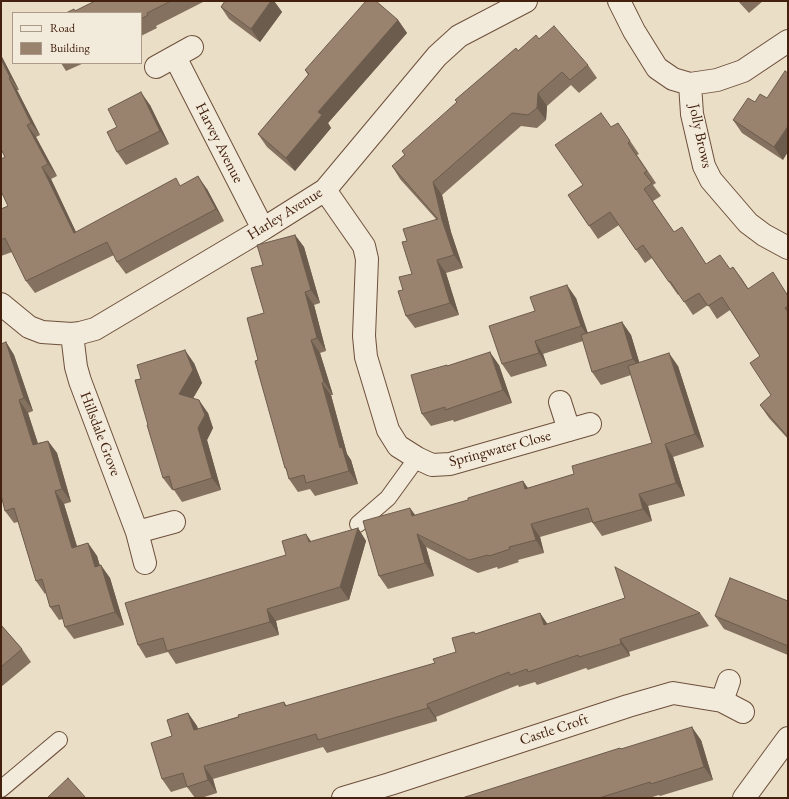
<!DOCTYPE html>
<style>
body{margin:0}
#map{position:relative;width:789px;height:799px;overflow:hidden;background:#ebdec6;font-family:"EB Garamond",serif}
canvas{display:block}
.frame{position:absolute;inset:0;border:2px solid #43210e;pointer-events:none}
.legend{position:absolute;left:12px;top:12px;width:130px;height:52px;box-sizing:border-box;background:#f2eada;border:1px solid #ac9a88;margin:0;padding:5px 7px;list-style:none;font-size:12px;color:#43210e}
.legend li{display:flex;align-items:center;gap:8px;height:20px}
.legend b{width:20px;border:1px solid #ac9a88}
</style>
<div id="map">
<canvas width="789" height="799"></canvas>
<div class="frame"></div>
<ul class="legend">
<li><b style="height:5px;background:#f2eada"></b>Road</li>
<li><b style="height:11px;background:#9a836e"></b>Building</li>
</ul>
</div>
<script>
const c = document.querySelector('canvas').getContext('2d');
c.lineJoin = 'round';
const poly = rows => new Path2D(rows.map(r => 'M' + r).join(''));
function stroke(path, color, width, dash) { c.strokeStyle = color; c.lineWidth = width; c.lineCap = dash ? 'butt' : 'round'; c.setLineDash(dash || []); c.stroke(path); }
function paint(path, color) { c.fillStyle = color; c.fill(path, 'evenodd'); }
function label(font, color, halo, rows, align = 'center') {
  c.font = font + ' "EB Garamond",serif'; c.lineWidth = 3; c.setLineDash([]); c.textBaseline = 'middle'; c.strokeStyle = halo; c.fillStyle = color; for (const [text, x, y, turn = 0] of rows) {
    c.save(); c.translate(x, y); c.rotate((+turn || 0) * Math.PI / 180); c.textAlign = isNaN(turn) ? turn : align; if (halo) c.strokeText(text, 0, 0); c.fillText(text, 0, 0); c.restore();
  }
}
const service = poly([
 [358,524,388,498,417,458],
 [1,789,59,740]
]);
const minor = poly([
 [619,1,634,31,657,68,673,79,690,84,717,80,743,71,788,41],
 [175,57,263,229],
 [156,67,192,47],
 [690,84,692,114,704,166,711,180,748,223,764,235,788,248],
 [325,190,364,246,367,259,364,336,366,357,388,430,398,446,417,458,432,465,450,464,590,424],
 [1,304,29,327,42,332,72,334,80,333,95,329,263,229,325,190,437,56,459,36,526,1],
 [72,334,76,367,80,381,137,532,145,563],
 [560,402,569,430],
 [137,532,174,522],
 [722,701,729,681],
 [343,798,390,784,628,706,673,693,722,701,743,712],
 [744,798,788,738]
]);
stroke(service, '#6d503c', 18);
stroke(minor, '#6d503c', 24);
stroke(service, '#f2eada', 16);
stroke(minor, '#f2eada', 22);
paint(poly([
 [95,1,205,1,156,26,157,28,141,36,141,13,66,13,76,11],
 [225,1,274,1,282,12,260,42,229,19,221,7],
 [738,1,763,1,749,13],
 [398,20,407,33,328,123,331,128,295,171,267,147,258,134,308,75,305,70],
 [539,39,588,65,597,78,579,93,571,85,547,106,546,120,537,128,521,126,442,195,451,232,463,268,446,273,459,315,415,328,406,316,403,290,412,274,407,241,436,219,400,179,392,166,518,51],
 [1,55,19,90,17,90,40,135,36,137,57,176,51,179,76,232,181,186,207,189,224,221,126,274,117,262,114,255,35,293,26,281,12,252,1,256,1,209,8,206,5,157,1,149],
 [61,63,84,63,66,71],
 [767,98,783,160,742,133,733,120,755,102],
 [150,105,169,144,126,165,117,152,117,127],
 [618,123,639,154,637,155,656,183,653,185,661,196,653,201,674,232,691,240,706,264,730,269,733,267,748,289,788,295,788,439,769,418,760,405,771,395,760,356,730,310,717,319,708,305,693,315,679,294,678,295,652,258,645,263,619,225,598,239,568,195,583,185,611,127],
 [295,235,304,247,320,303,314,305,326,351,320,353,333,395,331,395,347,454,351,460,358,484,315,496,310,489,298,492,289,479,287,471,285,468,258,360,264,313,263,265],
 [576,298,587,333,622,322,631,335,639,362,678,366,704,447,673,457,685,496,648,506,652,521,602,536,592,522,540,537,544,553,518,560,519,562,498,569,497,567,478,573,426,547,434,576,388,589,379,576,410,508,415,516,468,500,523,481,528,488,574,474,652,443,631,375,601,385,592,372,583,341,543,354,547,366,511,377,502,364,535,311],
 [6,342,14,355,33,411,28,413,38,443,48,441,57,453,71,502,64,504,77,546,88,543,97,556,100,566,110,578,124,625,74,639,65,627,63,619,59,620,50,607,46,593,45,594,36,581,18,522,14,523,5,511],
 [194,363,202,383,193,398,208,413,213,428,207,440,221,490,182,502,174,490,172,490,163,478],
 [499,365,512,403,454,422,453,420,431,426,422,414,447,366],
 [358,528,366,541,349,600,276,621,279,635,176,664,168,652,146,658,138,645,286,555,312,542],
 [788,601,788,655,724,629,715,616],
 [540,613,547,624,700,613,709,626,629,652,630,656,588,670,586,668,537,685,535,682,519,687,518,685,436,717,437,721,327,753,323,747,213,779,217,793,201,798,195,798,187,787,171,792,162,779,172,736,188,713,197,726,198,729,284,702,287,706,435,663,456,652,475,634],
 [1,625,22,649,31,662,1,687],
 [701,740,713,780,660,796,659,795,649,798,462,798,620,748,621,749]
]), '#84715f');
paint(poly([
 [271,1,274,1,282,12,260,42,251,29],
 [398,20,407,33,328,123,331,128,295,171,286,158,318,112],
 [1,55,19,90,10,77,1,59],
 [9,78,17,90,40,135,31,123],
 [141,92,150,105,169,144,160,131],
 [538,93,547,106,546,120,537,108],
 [27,125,36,137,57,176,48,164],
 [788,126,788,152,783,160,774,147],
 [42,167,51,179,82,245,74,233],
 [198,176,207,189,224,221,216,209],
 [433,182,442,195,451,232,463,268,454,255,442,220],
 [295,235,304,247,320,303,311,290],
 [437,260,446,273,459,315,450,303],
 [733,267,742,279,757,302,748,289],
 [567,285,576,298,590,339,581,326],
 [305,292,314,305,326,351,317,338],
 [622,322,631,335,642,371,633,359],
 [311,340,320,353,333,395,324,382],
 [535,341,543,354,547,366,539,353],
 [6,342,14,355,33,411,24,398],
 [185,350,194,363,202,383,188,407,179,394],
 [490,352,499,365,512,403,503,390],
 [669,353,678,366,704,447,695,434],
 [322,383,331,395,347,454,351,460,358,484,349,471,340,448],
 [19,400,28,413,42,457,33,445],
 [199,400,208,413,213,428,207,440,221,490,212,478,198,428],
 [48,441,57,453,71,502,62,489],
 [665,444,673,457,685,496,676,483],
 [523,481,531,493,525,489],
 [55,491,64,504,81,560,72,548],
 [639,494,648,506,652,521,643,509],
 [410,508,419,520,412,516],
 [531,524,540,537,544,553,536,540],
 [358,528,366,541,349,600,340,587],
 [306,534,315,547,309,542],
 [417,534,426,547,434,576,425,563],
 [88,543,97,556,104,580,95,567],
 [101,565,110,578,124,625,115,612],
 [267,609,276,621,279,635,270,622],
 [540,613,549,626,544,625],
 [620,639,629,652,630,656,621,644],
 [427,704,436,717,437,721,428,708],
 [188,713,197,726,202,743,194,730],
 [692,727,701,740,713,780,704,767],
 [204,766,213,779,217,793,208,780]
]), '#6c5c4d');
const building = poly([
 [95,1,171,1,147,13,148,15,141,19,141,13,66,13,74,9,75,11,95,1],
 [225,1,271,1,251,29,221,7,225,1],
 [366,1,376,1,398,20,318,112,322,115,286,158,258,134,309,74,305,70,366,1],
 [554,26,588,65,570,80,562,72,538,93,537,108,528,115,512,113,433,182,442,220,454,255,437,260,450,303,406,316,398,291,403,290,399,277,412,274,402,242,407,241,403,229,438,219,392,166,405,155,402,151,457,102,455,100,516,48,518,51,536,35,539,39,554,26],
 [1,59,10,77,9,78,31,123,27,125,48,164,42,167,74,233,176,178,180,186,198,176,216,209,117,262,107,242,26,281,5,238,1,240,1,209,8,206,1,191,1,159,5,157,1,149,1,59],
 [785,71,788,73,788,126,774,147,733,120,748,98,755,102,760,94,767,98,785,71],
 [141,92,160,131,117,152,107,132,117,127,108,109,141,92],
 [601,113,611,127,618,123,630,141,628,143,647,171,644,173,652,183,644,189,674,232,682,227,706,264,720,255,730,269,733,267,748,289,773,272,788,296,788,306,785,308,788,312,788,437,760,405,771,395,750,363,760,356,722,297,708,306,699,293,684,302,670,281,669,282,643,245,636,250,610,212,589,226,568,195,583,185,555,145,601,113],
 [295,235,311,290,305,292,317,338,311,340,324,382,322,383,340,448,342,447,349,471,306,483,304,475,289,479,286,468,285,468,255,361,258,360,247,318,264,313,251,268,263,265,257,245,295,235],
 [567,285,581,326,535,341,539,353,502,364,489,326,535,311,530,297,567,285],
 [622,322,633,359,592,372,581,335,622,322],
 [6,342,24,398,19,400,33,445,48,441,62,489,55,491,72,548,88,543,95,567,101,565,115,612,65,627,59,605,50,607,42,579,36,581,14,508,5,511,1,495,1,344,6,342],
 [185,350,193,370,179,394,199,400,205,415,198,428,212,478,173,490,169,476,163,478,147,425,148,425,135,380,141,379,137,365,185,350],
 [490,352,503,390,445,410,445,407,422,414,411,375,447,365,447,366,490,352],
 [669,353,695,434,665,444,676,483,639,494,643,509,593,523,588,508,531,524,536,540,509,547,510,549,489,556,488,555,469,560,417,534,425,563,379,576,363,521,410,508,412,516,468,500,468,498,523,481,525,489,574,474,572,466,652,443,628,366,669,353],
 [358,528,340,587,267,609,270,622,167,651,163,638,138,645,125,603,286,555,282,541,306,534,309,542,358,528],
 [615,567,700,613,620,639,621,644,579,657,578,655,528,672,527,669,510,675,509,672,427,704,428,708,318,740,316,734,204,766,208,780,187,787,183,773,162,779,151,743,172,736,167,720,188,713,194,730,239,717,238,715,284,702,285,706,435,663,433,659,456,652,452,638,474,632,475,634,540,613,544,625,625,598,615,567],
 [730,578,788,601,788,646,715,616,730,578],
 [1,625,22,649,1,667,1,625],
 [692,727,704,767,651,784,650,782,599,798,462,798,620,748,621,749,692,727],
 [68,778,86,798,47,798,68,778]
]);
paint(building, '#9a836e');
stroke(building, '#6c5c4d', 1);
label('15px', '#43210e', '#f2eada', [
 ["Jolly Brows",700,136,78],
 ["Harvey Avenue",219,143,63],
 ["Harley Avenue",285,214,-32],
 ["Hillsdale Grove",100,434,69],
 ["Springwater Close",500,449,-15],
 ["Castle Croft",554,730,-18]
]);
</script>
